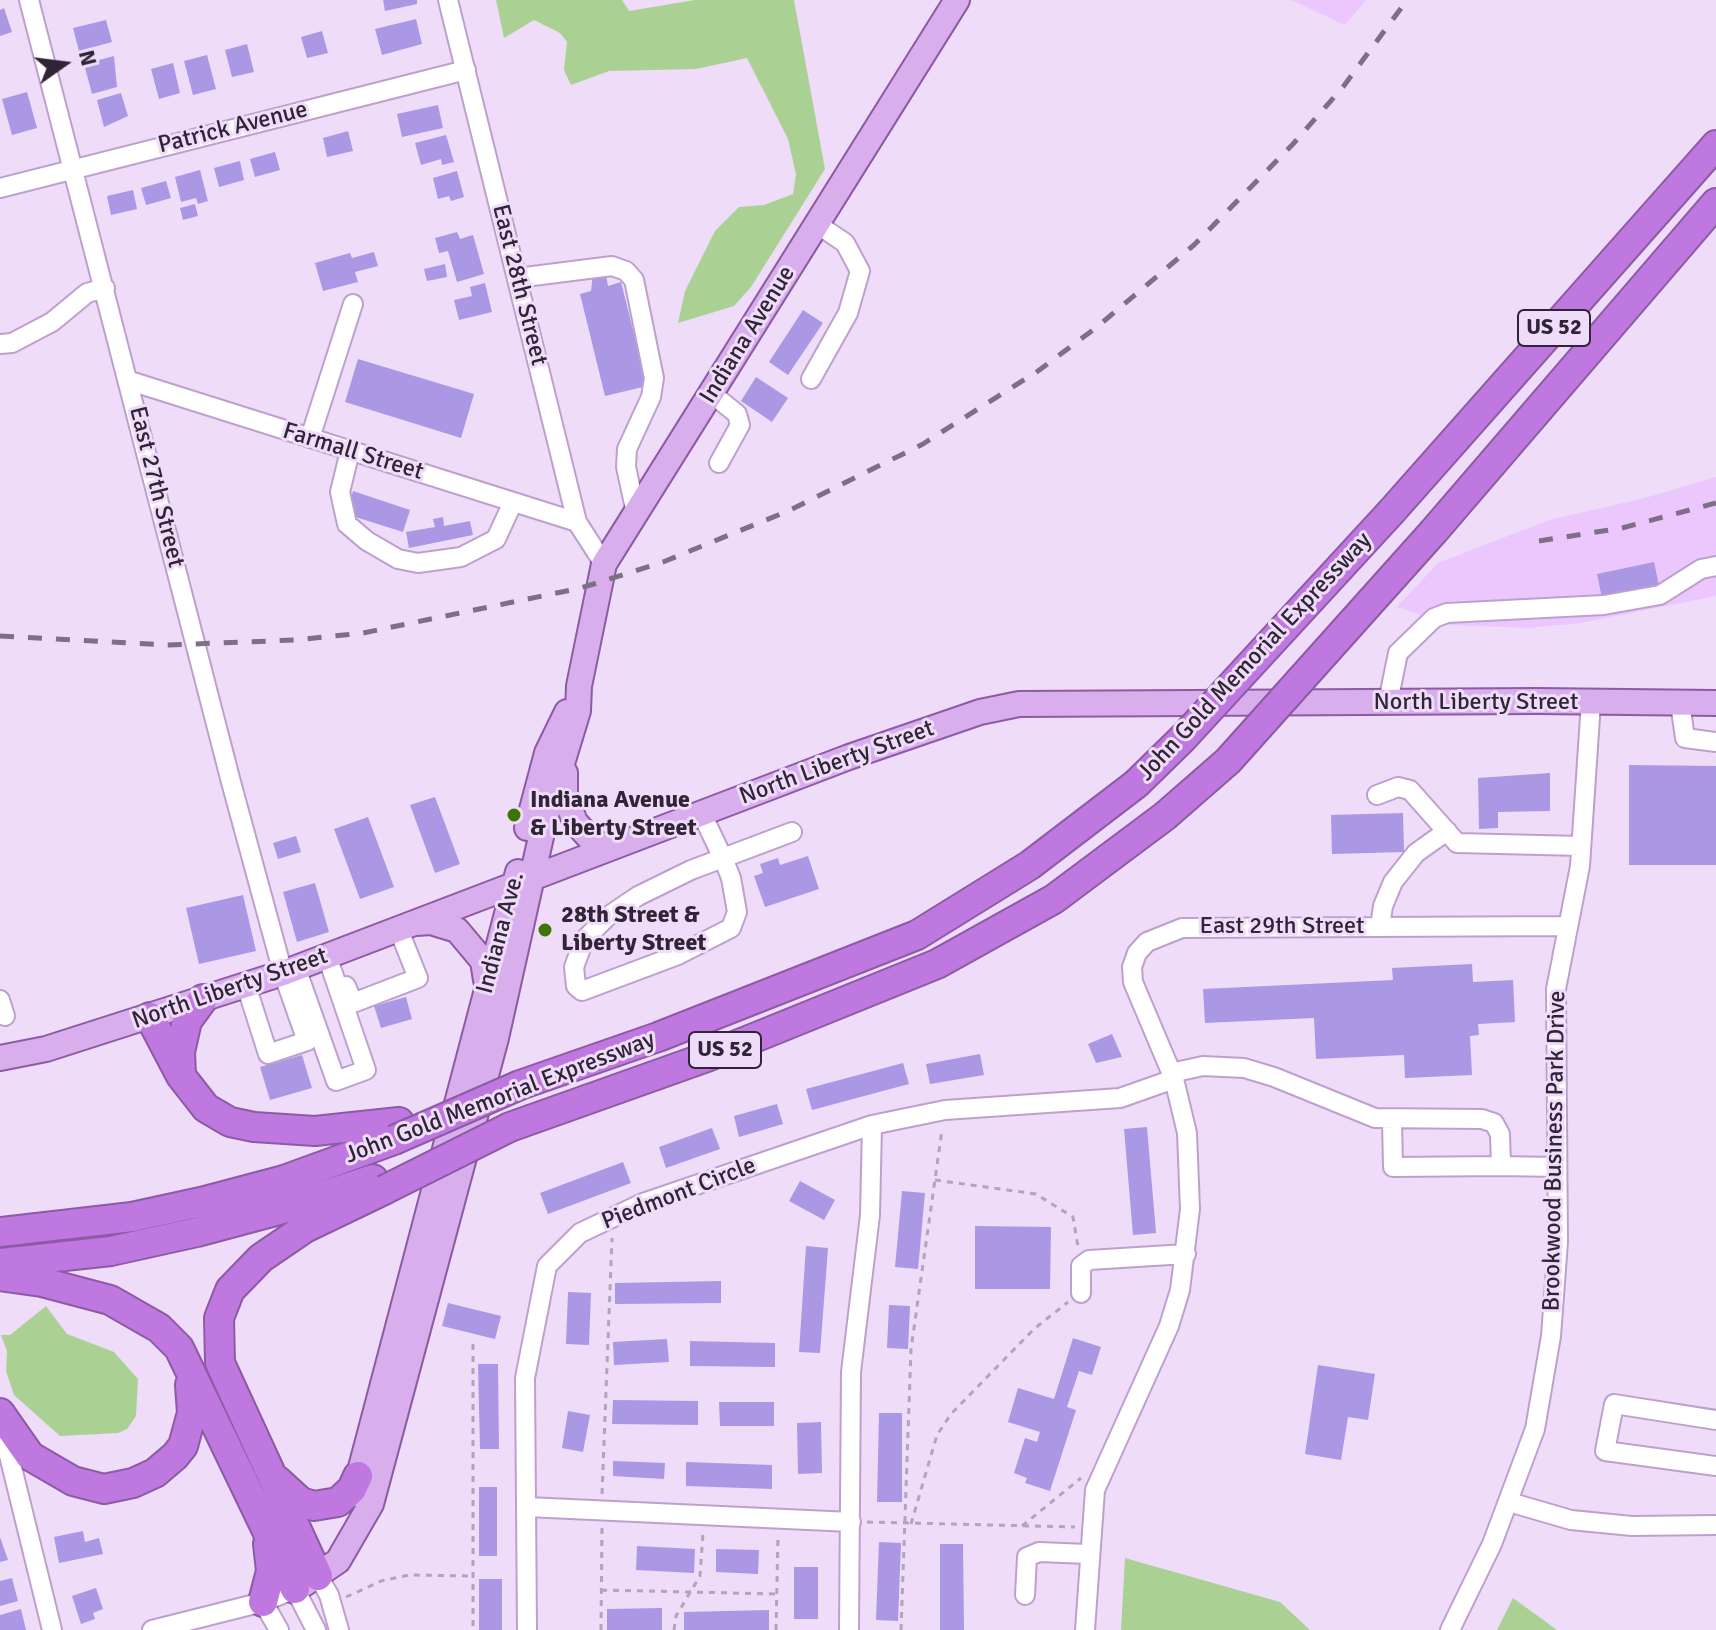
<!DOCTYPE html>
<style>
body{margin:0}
#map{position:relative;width:1716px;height:1630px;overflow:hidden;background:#efdcf9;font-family:Signika,sans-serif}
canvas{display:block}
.north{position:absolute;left:24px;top:24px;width:80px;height:80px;-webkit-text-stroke:6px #efdcf9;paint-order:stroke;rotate:76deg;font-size:22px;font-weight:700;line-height:32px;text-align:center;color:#302436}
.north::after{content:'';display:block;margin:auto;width:28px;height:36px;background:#302436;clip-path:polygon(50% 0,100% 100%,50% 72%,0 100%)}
</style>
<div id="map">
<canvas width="1716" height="1630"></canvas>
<div class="north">N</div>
</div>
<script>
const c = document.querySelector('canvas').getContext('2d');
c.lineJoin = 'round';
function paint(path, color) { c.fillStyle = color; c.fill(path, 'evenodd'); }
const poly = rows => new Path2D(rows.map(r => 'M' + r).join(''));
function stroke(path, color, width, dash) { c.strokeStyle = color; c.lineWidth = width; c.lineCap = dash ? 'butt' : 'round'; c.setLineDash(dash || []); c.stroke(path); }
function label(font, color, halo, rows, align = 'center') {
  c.font = font + ' Signika,sans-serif'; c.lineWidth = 6; c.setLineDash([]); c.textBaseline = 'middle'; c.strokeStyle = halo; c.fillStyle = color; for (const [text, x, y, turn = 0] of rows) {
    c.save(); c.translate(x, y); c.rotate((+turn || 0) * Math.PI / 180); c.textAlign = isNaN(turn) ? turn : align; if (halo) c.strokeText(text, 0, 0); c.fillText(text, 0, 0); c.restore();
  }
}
paint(poly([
 [1291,0,1366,0,1345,25],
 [1716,477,1716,596,1581,623,1529,628,1449,625,1397,607,1438,563,1549,520,1645,498]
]), '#ebc7fe');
paint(poly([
 [496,0,622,0,629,11,695,0,794,0,825,169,751,287,734,306,678,323,685,291,715,231,739,207,764,205,793,194,796,174,788,139,747,58,696,69,609,71,571,85,564,70,567,42,560,33,534,20,504,38],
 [46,1306,67,1334,114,1352,138,1379,136,1416,127,1429,118,1433,60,1436,14,1395,6,1371,7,1351,1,1335,10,1335],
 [1125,1558,1280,1602,1310,1630,1121,1630],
 [1513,1598,1557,1630,1497,1630]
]), '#aad193');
paint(poly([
 [383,0,417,0,417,4,385,11],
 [4,8,12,32,0,36,0,10],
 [416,19,422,44,382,55,375,29],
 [106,20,112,42,79,51,73,28],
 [322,31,328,53,307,58,301,37],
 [247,44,254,72,232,77,225,50],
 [207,55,216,89,193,95,184,61],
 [114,56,117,87,92,94,84,64],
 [173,63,180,93,159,99,151,69],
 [27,92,37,128,12,135,2,99],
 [121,93,128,116,104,127,97,100],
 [438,105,443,128,402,137,397,114],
 [348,131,353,151,327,157,323,138],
 [446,135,454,162,442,165,441,159,421,165,415,143],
 [275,152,280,170,255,177,250,159],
 [240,161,244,180,219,187,214,168],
 [200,170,208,201,198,204,196,198,181,202,175,177],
 [457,171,464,197,451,201,449,196,438,199,433,178],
 [166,181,171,198,146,205,141,188],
 [133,190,137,209,111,215,107,196],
 [195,204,198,216,183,220,180,208],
 [457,232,460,239,473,235,484,274,457,282,448,251,439,253,435,238],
 [374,252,378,266,355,272,358,282,323,291,315,263,350,253,352,258],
 [445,264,447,277,427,281,424,269],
 [593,273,606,275,608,286,621,282,647,386,605,396,580,294,591,291],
 [485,283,492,312,459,320,454,300,472,296,470,287],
 [803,310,823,323,788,375,769,362],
 [358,359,474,394,461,438,345,402],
 [756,377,788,398,772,422,741,401],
 [353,491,410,510,403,532,346,514],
 [443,517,444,526,470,521,473,535,409,548,406,532,435,527,433,519],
 [1654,562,1659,586,1602,598,1597,574],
 [1629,765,1716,766,1716,865,1629,865],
 [1550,773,1550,811,1498,812,1498,828,1479,829,1478,778],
 [435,797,460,864,435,873,410,805],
 [1403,813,1404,852,1332,854,1331,815],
 [368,817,394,887,360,899,334,829],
 [296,836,301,852,278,859,273,843],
 [808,856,819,889,765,907,754,876,763,873,760,864,778,858,780,865],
 [315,883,329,932,297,942,283,892],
 [243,895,256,951,199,964,186,908],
 [1472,964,1473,982,1513,980,1515,1022,1478,1024,1479,1035,1470,1036,1472,1075,1405,1078,1404,1055,1316,1059,1314,1018,1205,1023,1203,989,1393,980,1392,968],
 [406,997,412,1019,381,1028,374,1006],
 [1112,1034,1122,1057,1096,1063,1088,1044],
 [980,1054,984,1075,930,1084,926,1064],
 [302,1055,312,1088,270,1100,260,1067],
 [903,1063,909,1084,812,1110,806,1089],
 [777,1104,783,1124,739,1137,734,1116],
 [1147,1127,1156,1233,1133,1235,1124,1129],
 [712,1128,720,1149,666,1168,659,1147],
 [623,1162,631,1183,548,1214,540,1193],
 [800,1181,835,1200,824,1220,789,1201],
 [902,1191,925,1193,918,1269,895,1267],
 [975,1226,1051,1227,1050,1289,975,1289],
 [806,1246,828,1248,820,1353,799,1352],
 [721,1281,721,1303,615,1304,615,1283],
 [568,1292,591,1293,589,1345,566,1344],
 [448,1303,501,1316,495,1339,442,1326],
 [889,1305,910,1306,908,1349,887,1348],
 [1073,1338,1101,1347,1092,1375,1079,1371,1067,1407,1076,1410,1050,1491,1025,1483,1027,1478,1014,1473,1025,1438,1037,1442,1040,1432,1008,1422,1018,1388,1054,1399],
 [667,1339,669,1362,614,1365,613,1342],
 [690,1341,775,1343,775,1367,690,1366],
 [478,1364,498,1364,499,1449,480,1449],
 [1318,1365,1375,1374,1368,1420,1348,1417,1341,1460,1305,1454],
 [613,1400,698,1401,698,1425,612,1424],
 [719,1402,774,1402,774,1426,720,1426],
 [568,1411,590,1415,583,1452,562,1448],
 [879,1413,902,1413,902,1502,877,1502],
 [821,1422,822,1473,798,1474,797,1423],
 [613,1461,665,1463,664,1479,613,1476],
 [686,1462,772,1465,772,1489,686,1486],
 [479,1487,497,1487,497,1556,479,1556],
 [83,1531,85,1542,99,1538,103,1554,59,1563,54,1537],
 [0,1537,8,1560,0,1562],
 [879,1542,901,1543,898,1621,876,1620],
 [940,1544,963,1544,964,1630,940,1630],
 [637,1546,695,1549,694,1573,636,1570],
 [716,1549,759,1550,758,1574,716,1572],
 [794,1567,818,1567,818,1619,794,1619],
 [12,1578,18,1601,0,1606,0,1581],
 [479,1579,502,1579,502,1630,479,1630],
 [96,1588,103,1609,93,1613,95,1619,81,1624,72,1596],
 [662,1608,662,1630,607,1630,607,1609],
 [21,1609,26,1630,0,1630,0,1615],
 [769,1610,769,1630,684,1630,684,1612]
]), '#aa98e4');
const minor = poly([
 [29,0,231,782,283,973,307,1041,268,1054,246,985],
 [448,0,577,522,604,564],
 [0,188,466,70],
 [517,278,612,266,626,271,634,280,654,378,651,397,627,449,626,467,636,513],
 [0,344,12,343,52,322,87,293,105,288],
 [811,379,848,313,860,271,845,243,817,224],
 [130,381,577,522],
 [711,393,737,414,740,425,719,463],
 [310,438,353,304],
 [350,451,340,492,347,524,367,541,398,559,418,563,461,557,496,539,513,502],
 [1388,702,1398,653,1434,618,1447,613,1604,605,1660,595,1701,569,1716,566],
 [1680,703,1685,738,1716,742],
 [1377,795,1398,787,1410,790,1457,843,1581,846],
 [701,812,720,852,723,858,731,878,737,912,731,928,678,955,582,991,576,986,574,967,584,940,607,917,638,896,691,870,723,858,792,832],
 [1380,927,1383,906,1393,882,1416,853,1447,831],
 [296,968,336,1081,366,1070,327,956],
 [346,986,353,1003,418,978,398,928],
 [0,1000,5,1016],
 [1171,1073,1203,1066,1244,1068,1274,1077,1375,1118,1482,1119,1494,1123,1500,1134,1501,1166,1557,1167],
 [1392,1119,1393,1167,1501,1166],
 [1081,1293,1081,1266,1089,1260,1186,1254],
 [1716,1420,1614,1404,1605,1451,1716,1466],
 [1,1423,52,1630],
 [1509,1502,1571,1520,1632,1526,1716,1525],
 [527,1507,851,1522],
 [318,1576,329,1595,339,1630],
 [1025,1595,1027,1557,1039,1552,1088,1554],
 [263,1602,279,1630],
 [152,1630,263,1602,295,1589,316,1630],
 [527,1630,525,1378,547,1266,580,1233,643,1203,872,1125,945,1110,1120,1098,1174,1079],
 [849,1630,851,1372,870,1215,872,1125],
 [1085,1630,1095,1490,1169,1326,1180,1290,1190,1209,1187,1133,1174,1079,1133,982,1132,967,1137,953,1147,942,1182,928,1566,926],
 [1450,1630,1492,1544,1535,1429,1551,1336,1558,1242,1556,989,1580,866,1591,702]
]);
const major = poly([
 [565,773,565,795,575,822,594,843,603,846,617,842],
 [527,828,547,753,567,712],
 [416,923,431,922,457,930,483,961,486,980],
 [0,1058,46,1049,283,973,849,757,980,712,1019,704,1537,701,1716,703],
 [354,1494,518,872],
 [304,1584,338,1561,371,1504,496,1038,545,819,578,711,579,686,604,564,957,0]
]);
const highway = poly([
 [1392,511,1716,145],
 [1434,531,1716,203],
 [150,1017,181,1076,206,1108,230,1122,254,1127,315,1131,399,1122],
 [181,1075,180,1052,187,1021,203,999],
 [520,1085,658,1037,917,935,1030,865,1136,784],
 [510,1127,707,1057,937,964,1054,899,1165,816],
 [0,1232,132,1217,201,1202,284,1180,394,1140],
 [0,1263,111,1251,197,1232,283,1209,373,1179],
 [0,1276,42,1282,110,1300,159,1328,179,1348,295,1589],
 [0,1413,30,1456,73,1481,104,1489,133,1483,155,1473,175,1456,183,1446,192,1413,190,1385],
 [278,1481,301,1502,314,1506,338,1502,352,1489,358,1476],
 [318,1576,220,1363,219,1318,230,1290,261,1258,305,1228,384,1190],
 [263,1602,271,1571,268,1544]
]);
stroke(minor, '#bea0ce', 22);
stroke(major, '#8c5ba4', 28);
stroke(highway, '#8c5ba4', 32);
stroke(poly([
 [935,1180,1036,1194,1073,1217,1078,1247],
 [473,1344,473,1630],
 [602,1494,612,1238],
 [867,1522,1075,1527],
 [911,1524,937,1435,951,1414,1034,1329,1068,1302],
 [1022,1526,1081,1478],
 [601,1590,777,1594],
 [346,1597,381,1581,409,1575,473,1576],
 [601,1630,602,1526],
 [674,1630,676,1616,700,1576,703,1533],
 [776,1630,778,1535],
 [901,1630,911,1349,942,1130]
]), '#b4a3bc', 3, [6, 6]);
stroke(minor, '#fff', 18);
stroke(major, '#d8aeec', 24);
stroke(highway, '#be78df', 28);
stroke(poly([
 [1539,541,1622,528,1716,503],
 [0,636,167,645,295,640,363,633,581,588,663,562,788,511,923,444,1038,371,1097,327,1194,245,1293,144,1343,87,1407,0]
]), '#7d6f85', 5, [14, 14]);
const highwayBridge = poly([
 [1136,784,1183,738,1392,511],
 [1165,816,1228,761,1434,531],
 [394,1140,520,1085],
 [384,1190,510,1127]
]);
stroke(highwayBridge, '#8c5ba4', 32, []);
stroke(highwayBridge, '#be78df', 28);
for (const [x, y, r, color] of [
 [514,815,8,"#3e7402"],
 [545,930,8,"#3e7402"]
]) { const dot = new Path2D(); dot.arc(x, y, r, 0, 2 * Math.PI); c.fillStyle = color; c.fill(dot); stroke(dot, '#efdcf9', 3); }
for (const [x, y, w] of [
 [1554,328,72],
 [725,1050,72]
]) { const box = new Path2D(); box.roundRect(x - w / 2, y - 18, w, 36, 6); c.fillStyle = '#efdcf9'; c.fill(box); stroke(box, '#302436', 2); }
label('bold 22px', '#302436', null, [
 ["US 52",1554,328],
 ["US 52",725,1050]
]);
label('24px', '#302436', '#efdcf9', [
 ["Patrick Avenue",233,128,-14],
 ["East 28th Street",519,285,76],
 ["Indiana Avenue",748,335,-58],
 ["Farmall Street",353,452,17],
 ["East 27th Street",156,487,76],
 ["John Gold Memorial Expressway",1255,657,-47],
 ["North Liberty Street",1476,703],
 ["North Liberty Street",837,763,-20],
 ["East 29th Street",1282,927],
 ["Indiana Ave.",501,933,-75],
 ["North Liberty Street",230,989,-19],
 ["John Gold Memorial Expressway",500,1098,-21],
 ["Brookwood Business Park Drive",1555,1151,-89],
 ["Piedmont Circle",679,1194,-21]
]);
label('bold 24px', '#302436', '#efdcf9', [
 ["Indiana Avenue",530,801],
 ["& Liberty Street",530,829],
 ["28th Street &",561,916],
 ["Liberty Street",561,944]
], 'left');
</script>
